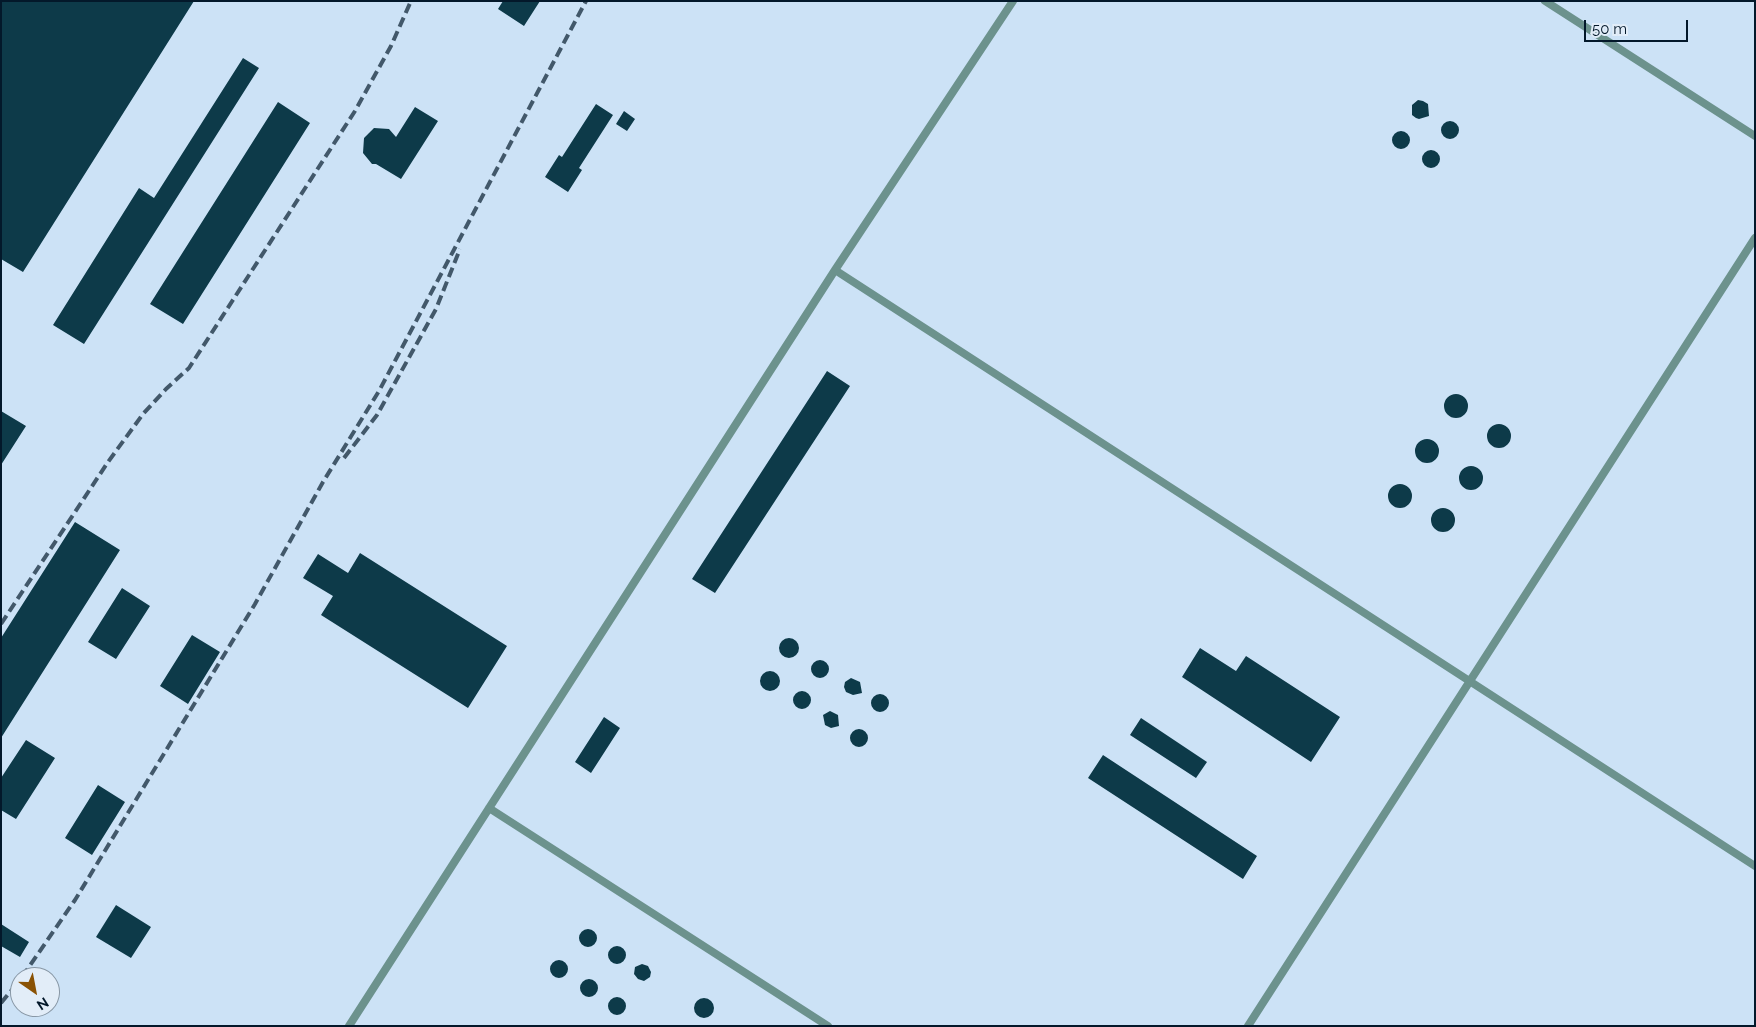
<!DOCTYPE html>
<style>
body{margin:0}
#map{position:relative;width:1756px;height:1027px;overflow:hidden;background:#cce2f6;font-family:Raleway,sans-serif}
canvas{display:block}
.frame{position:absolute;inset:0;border:2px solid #03182a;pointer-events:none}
.north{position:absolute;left:10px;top:967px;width:50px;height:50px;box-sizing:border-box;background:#e2edf8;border:1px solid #8998a6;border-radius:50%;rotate:147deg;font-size:14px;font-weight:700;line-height:20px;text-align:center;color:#03182a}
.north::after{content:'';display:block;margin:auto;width:18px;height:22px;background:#8a5204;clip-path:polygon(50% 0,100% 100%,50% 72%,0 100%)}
.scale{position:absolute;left:1584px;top:20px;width:104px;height:22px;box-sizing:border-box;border:2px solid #03182a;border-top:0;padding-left:6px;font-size:15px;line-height:18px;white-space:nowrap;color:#03182a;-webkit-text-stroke:4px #e2edf8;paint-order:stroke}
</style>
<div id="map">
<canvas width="1756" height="1027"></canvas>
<div class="frame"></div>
<div class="north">N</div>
<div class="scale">50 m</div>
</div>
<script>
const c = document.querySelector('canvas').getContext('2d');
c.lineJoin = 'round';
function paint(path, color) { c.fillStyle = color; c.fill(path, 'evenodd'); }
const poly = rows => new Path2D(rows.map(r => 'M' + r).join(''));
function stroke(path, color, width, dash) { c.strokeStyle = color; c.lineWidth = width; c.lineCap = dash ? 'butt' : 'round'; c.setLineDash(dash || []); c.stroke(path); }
paint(poly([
 [1,1,194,1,23,272,1,259],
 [503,1,540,1,524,26,498,9],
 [243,58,259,68,84,344,53,325,139,188,154,198],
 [1418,100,1423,101,1428,104,1429,116,1419,119,1416,118,1412,115,1412,105],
 [278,102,310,123,183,324,150,304],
 [596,104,613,115,579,168,582,170,568,192,545,177,559,155,562,157],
 [415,107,438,121,401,179,376,164,372,164,363,153,364,138,374,128,389,129,396,137],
 [624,111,635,119,627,131,616,124],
 '1441 130a9 9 0 1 1 18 0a9 9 0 1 1-18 0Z',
 '1392 140a9 9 0 1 1 18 0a9 9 0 1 1-18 0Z',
 '1422 159a9 9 0 1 1 18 0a9 9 0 1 1-18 0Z',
 [827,371,850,386,715,593,692,579],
 '1444 406a12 12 0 1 1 24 0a12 12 0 1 1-24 0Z',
 [1,411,26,426,1,465],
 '1487 436a12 12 0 1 1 24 0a12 12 0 1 1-24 0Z',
 '1415 451a12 12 0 1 1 24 0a12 12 0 1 1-24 0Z',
 '1459 478a12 12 0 1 1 24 0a12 12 0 1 1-24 0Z',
 '1388 496a12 12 0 1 1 24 0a12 12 0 1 1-24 0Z',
 '1431 520a12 12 0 1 1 24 0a12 12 0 1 1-24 0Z',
 [75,522,120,550,1,738,1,638],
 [360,553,507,646,468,708,321,615,333,596,303,578,318,554,348,573],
 [122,588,150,606,116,659,88,642],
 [192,635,220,652,188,704,160,686],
 '779 648a10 10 0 1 1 20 0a10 10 0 1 1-20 0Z',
 [1200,648,1236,671,1246,656,1340,717,1311,762,1182,677],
 '811 669a9 9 0 1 1 18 0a9 9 0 1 1-18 0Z',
 '760 681a10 10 0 1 1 20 0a10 10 0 1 1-20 0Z',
 [851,678,860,682,862,693,853,695,846,692,844,687,845,682],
 '793 700a9 9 0 1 1 18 0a9 9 0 1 1-18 0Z',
 '871 703a9 9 0 1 1 18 0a9 9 0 1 1-18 0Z',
 [830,711,838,715,839,726,831,728,825,725,823,715],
 [604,717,620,728,591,773,575,762],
 [1141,718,1207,762,1196,778,1130,735],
 '850 738a9 9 0 1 1 18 0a9 9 0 1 1-18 0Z',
 [26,740,55,758,16,819,1,810,1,778],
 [1103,755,1257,856,1243,879,1088,778],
 [98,785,125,802,92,855,65,838],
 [116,905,151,927,131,958,96,937],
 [1,924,29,942,20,957,1,946],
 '579 938a9 9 0 1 1 18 0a9 9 0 1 1-18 0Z',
 '608 955a9 9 0 1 1 18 0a9 9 0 1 1-18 0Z',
 '550 969a9 9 0 1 1 18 0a9 9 0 1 1-18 0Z',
 [642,964,648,966,651,972,650,977,644,981,638,979,634,974,635,967],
 '580 988a9 9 0 1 1 18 0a9 9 0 1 1-18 0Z',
 '608 1006a9 9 0 1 1 18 0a9 9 0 1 1-18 0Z',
 '694 1008a10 10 0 1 1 20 0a10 10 0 1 1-20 0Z'
]), '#0d3a49');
stroke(poly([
 [1545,1,1755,136],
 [835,270,1755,866],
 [489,808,828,1026],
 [349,1026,835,270,1013,1],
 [1248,1026,1755,238]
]), '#6c928d', 8);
stroke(poly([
 [344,458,377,415,436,309,460,249],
 [1,624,108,462,143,414,166,389,189,368,355,111,391,46,411,1],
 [22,977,75,900,255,604,323,482,379,391,586,1],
 [1,1003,20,980]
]), '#42586a', 4, [10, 5]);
</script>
